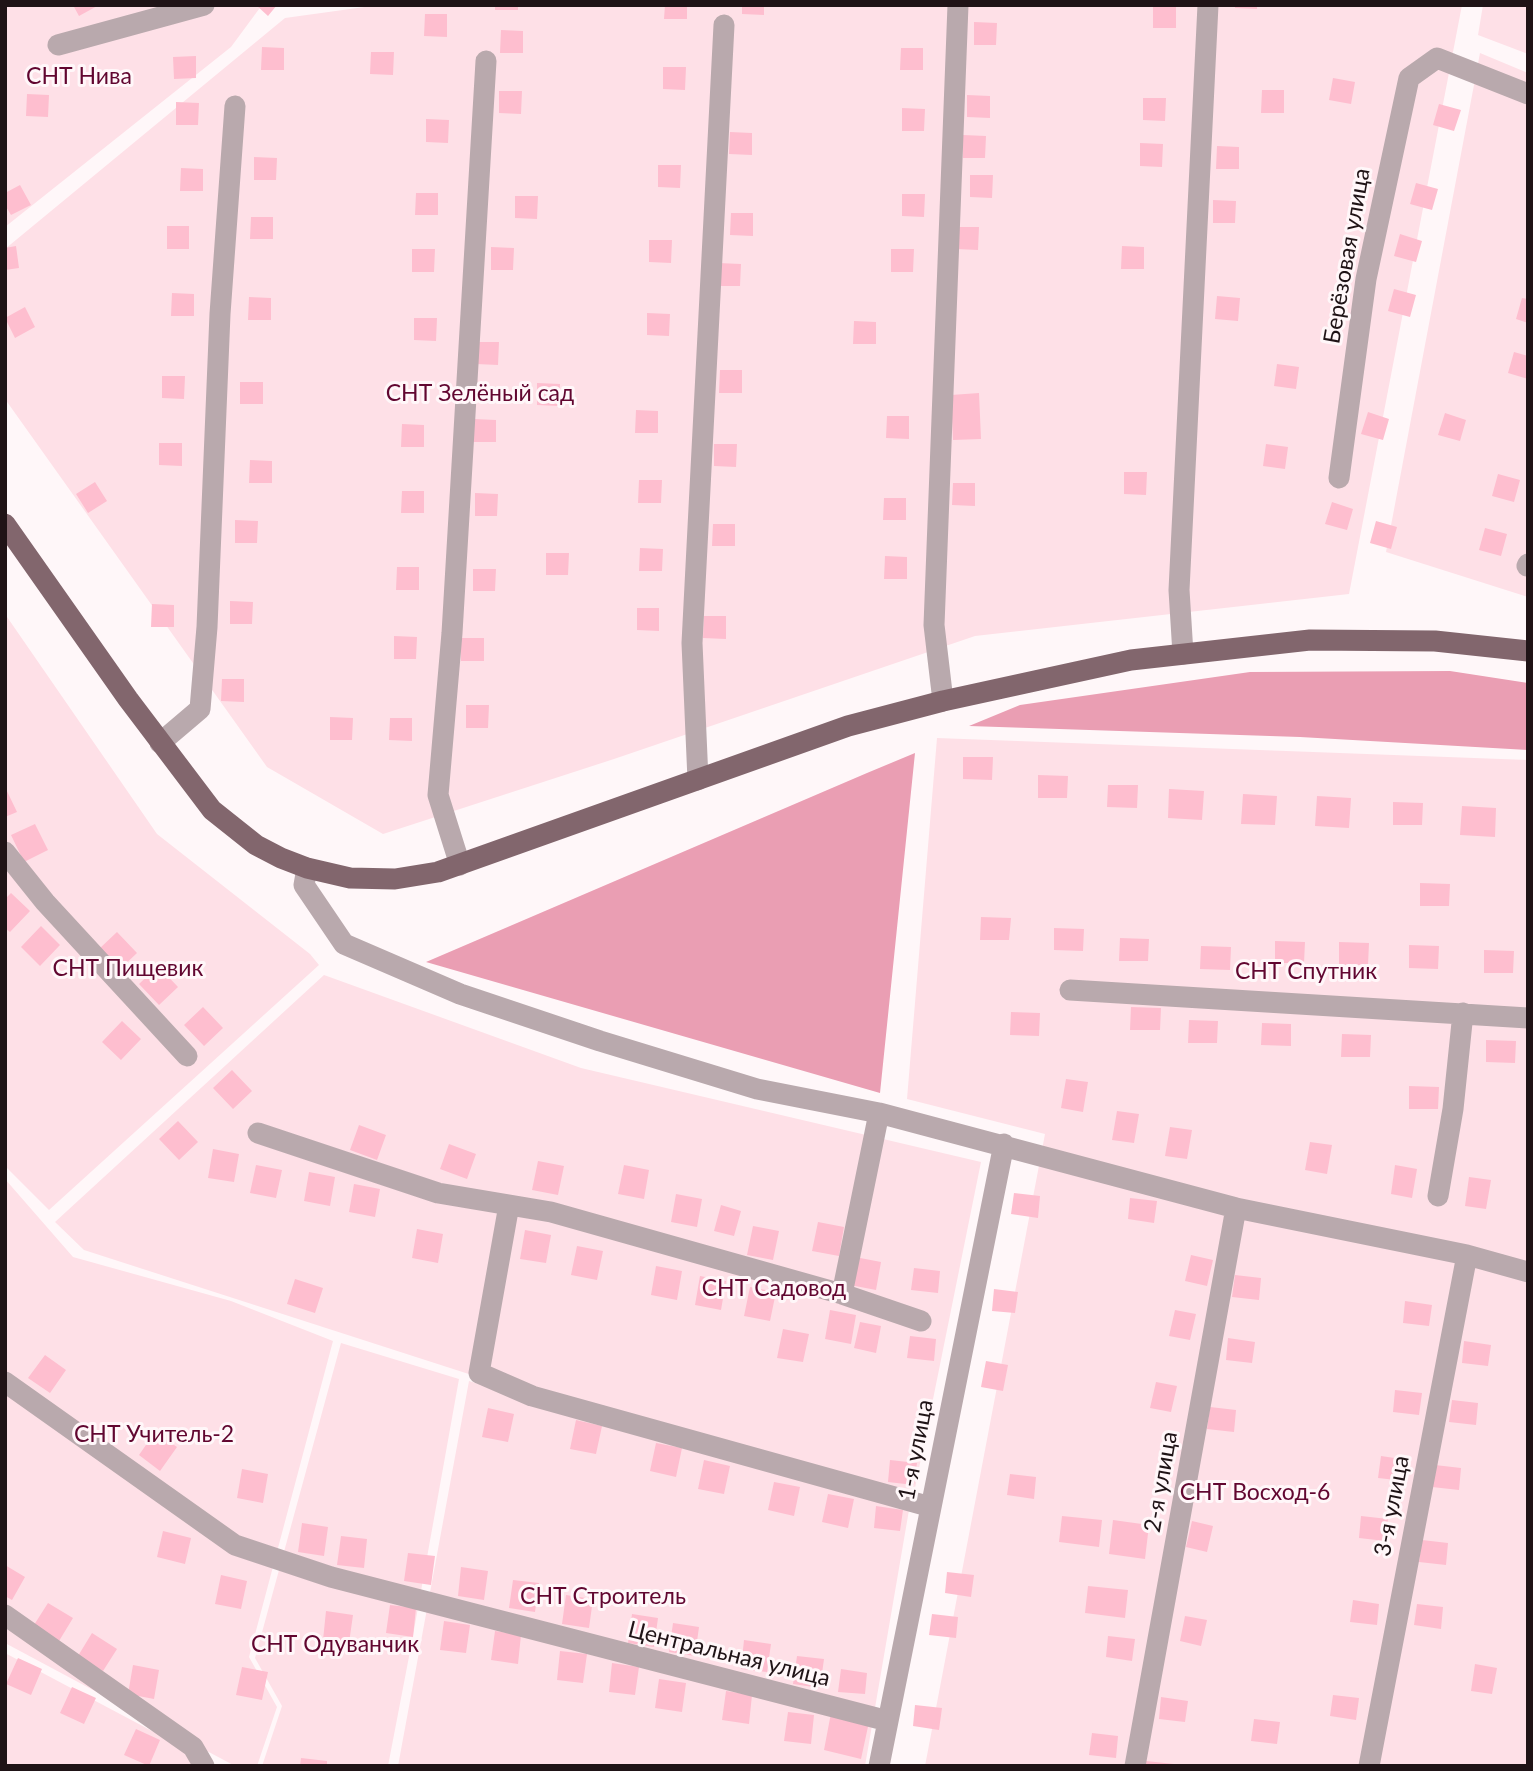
<!DOCTYPE html>
<meta charset="utf-8">
<style>
body{margin:0}
#map{position:relative;width:1533px;height:1771px;overflow:hidden;background:#fff7f9;font-family:Lato,sans-serif}
canvas{display:block}
.frame{position:absolute;inset:0;border:7px solid #1f1316;pointer-events:none}
</style>
<div id="map">
<canvas width="1533" height="1771"></canvas>
<div class="frame"></div>
</div>
<script>
const c = document.querySelector('canvas').getContext('2d');
c.lineJoin = 'round';
function paint(path, color) { c.fillStyle = color; c.fill(path, 'evenodd'); }
const poly = rows => new Path2D(rows.map(r => 'M' + r).join(''));
function stroke(path, color, width, dash) { c.strokeStyle = color; c.lineWidth = width; c.lineCap = dash ? 'butt' : 'round'; c.setLineDash(dash || []); c.stroke(path); }
function label(font, color, halo, rows, align = 'center') {
  c.font = font + ' Lato,sans-serif'; c.lineWidth = 6; c.setLineDash([]); c.textBaseline = 'middle'; c.strokeStyle = halo; c.fillStyle = color; for (const [text, x, y, turn = 0] of rows) {
    c.save(); c.translate(x, y); c.rotate((+turn || 0) * Math.PI / 180); c.textAlign = isNaN(turn) ? turn : align; if (halo) c.strokeText(text, 0, 0); c.fillText(text, 0, 0); c.restore();
  }
}
paint(poly([
 [5,5,262,5,231,47,5,227],
 [379,5,1462,5,1349,594,975,636,614,759,383,834,267,767,5,399,5,249,285,18],
 [1483,5,1528,5,1528,54,1478,35],
 [1480,53,1528,73,1528,597,1386,552],
 [5,614,157,834,310,954,319,965,49,1210,5,1166],
 [937,738,1528,760,1528,1766,925,1766,1045,1134,907,1099],
 [324,975,581,1068,981,1162,912,1503,630,1426,84,1250,55,1222],
 [5,1179,73,1257,231,1301,333,1341,249,1657,277,1707,257,1766,235,1766,5,1643],
 [341,1343,459,1379,412,1641,388,1766,262,1766,282,1706,255,1658],
 [469,1381,909,1510,865,1766,398,1766],
 [5,1653,218,1766,5,1766]
]), '#fee0e7');
paint(poly([
 [1450,671,1528,683,1528,750,1300,737,969,726,1020,705,1250,672],
 [915,753,880,1093,426,962,867,773]
]), '#ea9eb3');
paint(poly([
 [73,5,99,5,79,16],
 [256,5,277,5,268,16],
 [495,5,518,5,518,10,495,10],
 [665,5,687,5,687,19,664,19],
 [742,5,764,5,764,15,742,14],
 [1235,5,1257,5,1257,9,1235,8],
 [1153,6,1176,6,1176,28,1153,28],
 [425,14,447,14,447,37,424,36],
 [974,22,997,23,996,45,974,45],
 [501,30,523,31,523,53,500,53],
 [262,47,284,48,284,70,261,70],
 [901,48,923,48,923,70,900,70],
 [371,52,394,52,393,75,370,74],
 [196,56,196,78,174,79,173,57],
 [663,67,686,67,685,90,663,89],
 [1333,78,1355,82,1351,104,1329,100],
 [1262,90,1284,90,1284,113,1261,113],
 [499,91,522,91,521,114,499,113],
 [27,94,49,95,48,117,26,116],
 [967,95,990,96,990,118,967,117],
 [1143,98,1166,98,1165,121,1143,120],
 [176,102,199,103,198,125,176,125],
 [1439,104,1461,110,1454,131,1433,125],
 [902,108,925,109,924,131,902,131],
 [426,119,449,120,448,143,426,142],
 [730,132,752,133,752,155,729,154],
 [963,135,986,136,985,158,963,158],
 [1140,143,1163,144,1162,167,1140,166],
 [1217,146,1239,147,1239,169,1216,169],
 [254,157,277,158,276,180,254,180],
 [658,165,681,165,680,188,658,187],
 [181,168,203,169,203,191,180,191],
 [970,175,993,175,992,198,970,197],
 [1416,183,1438,189,1432,210,1410,204],
 [20,185,31,205,11,215,5,205,5,193],
 [416,193,438,193,438,215,415,215],
 [902,194,925,194,924,217,902,216],
 [515,196,538,196,537,219,515,218],
 [1213,200,1236,201,1235,223,1213,223],
 [731,213,753,213,753,236,730,235],
 [251,217,273,217,273,239,250,239],
 [167,226,189,226,189,249,167,249],
 [956,227,979,227,978,250,956,249],
 [1400,234,1422,241,1416,262,1394,256],
 [649,240,672,240,671,263,649,262],
 [16,246,19,268,5,270,5,248],
 [1122,246,1144,247,1144,269,1121,269],
 [491,247,514,248,513,270,491,270],
 [412,249,435,249,434,272,412,272],
 [891,249,914,249,913,272,891,272],
 [718,263,741,264,740,286,718,286],
 [1394,289,1416,295,1410,317,1388,311],
 [172,293,194,294,194,316,171,316],
 [1217,296,1240,298,1238,321,1215,319],
 [249,297,271,298,271,320,248,320],
 [1522,298,1528,299,1528,323,1516,319],
 [25,307,35,327,15,338,5,318],
 [647,313,670,314,669,336,647,335],
 [414,318,437,318,436,341,414,340],
 [854,321,876,322,876,344,853,344],
 [476,342,499,342,498,365,476,364],
 [1514,352,1528,356,1528,379,1508,373],
 [1277,364,1299,367,1296,389,1274,386],
 [720,370,742,370,742,393,719,393],
 [162,376,185,376,184,399,162,398],
 [240,382,263,382,263,404,240,404],
 [537,383,560,384,559,406,537,405],
 [979,393,981,439,953,440,951,395],
 [636,410,658,411,658,433,635,433],
 [1368,412,1389,419,1383,440,1361,434],
 [1445,413,1466,420,1460,441,1438,435],
 [887,416,909,416,909,439,886,438],
 [474,419,496,420,496,442,473,442],
 [402,424,424,425,424,447,401,447],
 [159,443,182,443,182,466,159,465],
 [714,444,737,444,736,467,714,466],
 [1266,444,1288,447,1285,469,1263,466],
 [250,460,272,461,272,483,249,483],
 [1124,472,1147,472,1146,495,1124,494],
 [1498,474,1520,480,1514,502,1492,496],
 [639,480,662,480,661,503,638,503],
 [95,482,107,501,88,513,76,494],
 [953,483,975,483,975,506,952,505],
 [402,491,424,491,424,513,401,513],
 [475,493,498,494,497,516,475,516],
 [884,498,906,498,906,520,883,520],
 [1332,502,1353,509,1347,530,1325,524],
 [235,520,258,521,257,543,235,543],
 [1376,521,1397,527,1391,549,1370,543],
 [713,524,735,524,735,546,712,546],
 [1485,528,1507,534,1501,556,1479,550],
 [640,548,663,549,662,571,639,571],
 [546,553,569,553,568,575,546,575],
 [885,556,907,557,907,579,884,579],
 [397,567,419,567,419,590,396,590],
 [473,569,496,569,495,591,473,591],
 [230,601,253,602,252,624,230,624],
 [152,604,174,605,174,627,151,627],
 [637,608,659,608,659,631,637,630],
 [704,616,726,616,726,639,703,638],
 [394,636,417,637,416,659,394,659],
 [461,638,484,638,484,661,461,661],
 [222,679,244,679,244,702,221,701],
 [466,705,489,705,488,728,466,728],
 [330,717,353,718,352,740,330,740],
 [390,718,412,718,412,741,389,740],
 [963,757,993,757,992,780,963,779],
 [1038,775,1068,776,1067,798,1038,798],
 [1108,785,1138,785,1137,808,1107,807],
 [5,787,17,812,5,817],
 [1169,789,1204,791,1202,820,1168,818],
 [1243,794,1277,796,1275,825,1241,824],
 [1317,796,1351,798,1349,828,1315,826],
 [1393,802,1423,803,1422,825,1393,825],
 [1462,806,1496,808,1495,837,1460,835],
 [35,824,48,850,24,862,11,835],
 [1420,883,1450,884,1449,906,1420,906],
 [11,893,30,911,10,932,5,928,5,899],
 [981,917,1011,918,1009,940,980,940],
 [41,926,60,945,40,966,21,947],
 [1054,928,1084,929,1083,951,1054,950],
 [117,932,137,953,118,971,98,950],
 [1120,938,1149,939,1148,961,1119,961],
 [1275,941,1305,942,1304,963,1275,963],
 [1339,942,1369,943,1368,965,1339,965],
 [1409,945,1439,946,1438,969,1409,968],
 [1201,946,1231,947,1230,970,1200,969],
 [1484,950,1514,951,1513,973,1484,973],
 [158,966,178,987,159,1005,139,984],
 [203,1007,223,1028,204,1046,184,1025],
 [1131,1007,1161,1008,1160,1030,1130,1030],
 [1011,1012,1040,1013,1039,1036,1010,1035],
 [1189,1020,1218,1021,1217,1043,1188,1043],
 [122,1021,141,1039,121,1060,102,1042],
 [1262,1023,1291,1024,1291,1046,1261,1045],
 [1342,1034,1371,1035,1370,1057,1341,1057],
 [1486,1040,1516,1041,1515,1063,1486,1062],
 [232,1070,252,1091,233,1109,213,1088],
 [1066,1079,1088,1082,1083,1112,1061,1108],
 [1409,1086,1439,1087,1438,1109,1409,1109],
 [1117,1111,1139,1114,1134,1143,1112,1140],
 [178,1121,198,1142,179,1160,159,1139],
 [359,1125,386,1135,377,1160,350,1150],
 [1170,1127,1192,1130,1187,1159,1165,1156],
 [1310,1142,1332,1145,1327,1174,1305,1170],
 [449,1144,476,1154,467,1179,440,1169],
 [213,1149,239,1154,234,1182,208,1178],
 [538,1161,564,1166,558,1195,532,1190],
 [256,1165,282,1170,276,1198,250,1193],
 [624,1165,649,1170,644,1199,618,1194],
 [1395,1165,1417,1169,1412,1198,1391,1194],
 [309,1172,335,1177,330,1206,304,1201],
 [1469,1177,1491,1180,1486,1209,1465,1206],
 [354,1184,380,1189,375,1217,349,1212],
 [1014,1193,1040,1196,1038,1218,1011,1214],
 [676,1194,702,1199,697,1227,671,1222],
 [1130,1198,1157,1201,1154,1223,1128,1219],
 [721,1205,741,1211,734,1236,714,1231],
 [818,1222,844,1227,839,1256,812,1251],
 [753,1226,779,1231,773,1260,747,1255],
 [417,1229,443,1234,438,1263,412,1258],
 [525,1230,551,1235,546,1263,520,1259],
 [577,1246,603,1251,597,1280,571,1275],
 [1191,1255,1213,1260,1207,1286,1185,1281],
 [855,1257,881,1262,876,1290,850,1285],
 [656,1266,682,1271,677,1300,651,1295],
 [914,1268,940,1271,938,1293,911,1290],
 [1235,1275,1261,1278,1259,1300,1232,1297],
 [700,1276,726,1281,721,1310,695,1305],
 [295,1279,323,1288,315,1313,287,1304],
 [750,1287,776,1292,770,1321,744,1316],
 [994,1289,1018,1292,1015,1313,992,1311],
 [1405,1301,1432,1305,1429,1326,1403,1323],
 [830,1310,856,1315,851,1344,825,1339],
 [1175,1310,1196,1314,1190,1340,1169,1336],
 [860,1322,881,1326,876,1353,854,1348],
 [783,1329,809,1334,803,1362,777,1358],
 [910,1336,936,1339,934,1361,907,1358],
 [1228,1338,1255,1342,1252,1363,1226,1360],
 [1464,1341,1491,1345,1488,1366,1462,1363],
 [45,1355,66,1370,50,1393,28,1378],
 [986,1361,1008,1365,1003,1391,981,1387],
 [1156,1382,1177,1386,1171,1412,1150,1408],
 [1395,1390,1422,1393,1419,1415,1393,1412],
 [1452,1400,1478,1403,1476,1425,1449,1422],
 [1210,1407,1236,1410,1234,1432,1207,1429],
 [488,1408,514,1414,508,1442,482,1437],
 [576,1420,602,1426,596,1454,570,1449],
 [155,1432,177,1447,160,1471,139,1455],
 [656,1443,682,1448,676,1477,650,1471],
 [1381,1456,1408,1460,1405,1481,1378,1478],
 [704,1460,730,1466,724,1494,698,1489],
 [890,1460,917,1463,914,1485,888,1482],
 [1435,1465,1461,1468,1459,1490,1432,1487],
 [242,1469,268,1474,263,1503,237,1498],
 [1010,1474,1036,1477,1034,1499,1007,1495],
 [774,1482,800,1487,794,1516,768,1510],
 [828,1494,854,1499,848,1528,822,1522],
 [876,1506,903,1510,900,1531,874,1528],
 [1062,1516,1102,1520,1099,1547,1059,1542],
 [1361,1516,1388,1519,1385,1541,1359,1538],
 [1113,1520,1149,1525,1145,1559,1109,1554],
 [1192,1521,1213,1526,1207,1552,1186,1547],
 [302,1523,328,1527,324,1556,298,1552],
 [163,1531,191,1538,185,1564,157,1557],
 [341,1536,367,1539,364,1568,337,1565],
 [1422,1540,1448,1543,1446,1565,1419,1562],
 [408,1553,435,1556,431,1585,404,1581],
 [5,1565,25,1577,12,1600,5,1596],
 [461,1567,488,1571,484,1600,458,1596],
 [947,1572,974,1575,971,1597,945,1593],
 [221,1575,247,1581,241,1609,215,1604],
 [513,1580,539,1583,535,1612,509,1608],
 [1088,1586,1128,1590,1125,1618,1085,1613],
 [566,1595,593,1599,589,1628,562,1624],
 [1353,1600,1379,1604,1377,1625,1350,1622],
 [48,1603,73,1618,59,1641,34,1625],
 [1417,1604,1443,1607,1441,1629,1414,1625],
 [390,1605,416,1608,413,1637,386,1633],
 [326,1611,353,1615,349,1643,323,1640],
 [632,1614,658,1618,654,1647,628,1643],
 [932,1614,958,1617,956,1638,929,1635],
 [1185,1616,1207,1620,1201,1646,1180,1641],
 [444,1621,470,1625,466,1653,440,1650],
 [673,1623,699,1627,695,1656,669,1652],
 [495,1631,521,1635,518,1664,491,1660],
 [92,1633,117,1649,103,1671,78,1656],
 [1108,1636,1135,1639,1132,1661,1106,1657],
 [744,1640,771,1644,767,1672,741,1669],
 [560,1651,587,1654,583,1683,557,1680],
 [797,1656,824,1659,820,1688,793,1684],
 [18,1658,42,1669,31,1695,6,1684],
 [612,1663,639,1667,635,1695,609,1692],
 [1475,1664,1497,1668,1492,1694,1471,1691],
 [133,1665,159,1670,154,1699,128,1694],
 [242,1667,268,1672,262,1700,236,1695],
 [841,1669,867,1673,865,1694,838,1692],
 [659,1679,686,1683,682,1712,655,1708],
 [72,1687,96,1698,84,1724,60,1713],
 [726,1691,752,1695,749,1724,722,1720],
 [1333,1695,1359,1698,1356,1720,1330,1716],
 [1161,1697,1188,1701,1185,1722,1159,1719],
 [915,1705,942,1708,939,1730,913,1726],
 [788,1712,814,1715,811,1744,784,1741],
 [831,1713,869,1722,861,1759,824,1750],
 [1254,1719,1280,1722,1277,1744,1251,1741],
 [136,1729,160,1740,149,1766,124,1755],
 [1092,1733,1118,1736,1116,1758,1089,1755],
 [301,1758,327,1761,327,1766,300,1766],
 [1146,1761,1174,1764,1174,1766,1146,1766]
]), '#febecf');
stroke(poly([
 [58,45,204,5],
 [1339,478,1366,279,1409,78,1437,58,1528,94],
 [1527,566,1528,564],
 [1183,654,1179,590,1208,5],
 [943,701,934,625,958,5],
 [160,743,200,709,207,627,220,314,235,106],
 [698,780,692,643,724,25],
 [5,852,45,902,187,1056],
 [460,865,438,795,452,633,486,61],
 [307,868,304,885,344,944,460,994,600,1041,757,1089,879,1113,1236,1208,1467,1255,1528,1272],
 [1070,990,1528,1018],
 [258,1133,438,1193,551,1212,842,1294,921,1321],
 [1438,1196,1453,1109,1463,1013],
 [509,1205,479,1373,532,1396,931,1507],
 [842,1294,879,1113],
 [5,1382,235,1545,331,1577,888,1721],
 [5,1615,193,1747,204,1766],
 [879,1766,1004,1144],
 [1135,1766,1236,1208],
 [1369,1766,1467,1255]
]), '#b9a9ad', 21);
stroke(poly([
 [5,524,128,699,212,810,256,845,281,858,307,868,350,878,395,879,438,872,848,726,943,701,1131,660,1310,640,1435,641,1528,651]
]), '#82666d', 21);
label('23px', '#610630', '#fff7f9', [
 ["СНТ Нива",79,77],
 ["СНТ Зелёный сад",480,394],
 ["СНТ Пищевик",128,969],
 ["СНТ Спутник",1306,972],
 ["СНТ Садовод",774,1289],
 ["СНТ Учитель-2",154,1435],
 ["СНТ Восход-6",1255,1493],
 ["СНТ Строитель",603,1597],
 ["СНТ Одуванчик",335,1645]
]);
label('23px', '#1f1316', '#fff7f9', [
 ["Берёзовая улица",1347,256,-80],
 ["1-я улица",916,1450,-79],
 ["2-я улица",1161,1482,-80],
 ["3-я улица",1392,1506,-79],
 ["Центральная улица",729,1654,14]
]);
</script>
